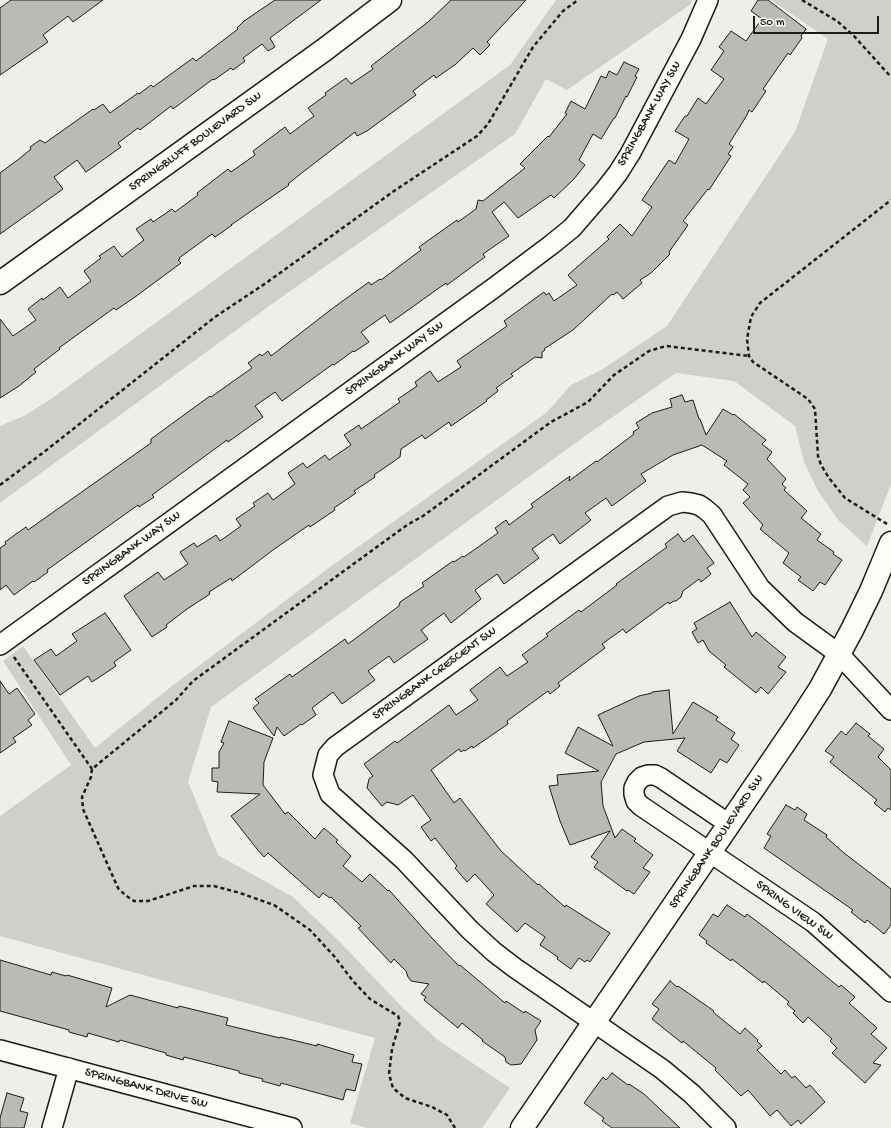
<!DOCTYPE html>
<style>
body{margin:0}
#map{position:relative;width:891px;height:1128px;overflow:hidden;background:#f0eeea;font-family:"Gochi Hand",sans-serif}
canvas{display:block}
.scale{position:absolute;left:753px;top:16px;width:126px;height:18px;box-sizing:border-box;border:2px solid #1c1c1c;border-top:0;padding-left:5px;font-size:12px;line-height:14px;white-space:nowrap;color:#1c1c1c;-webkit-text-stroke:3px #fdfcf7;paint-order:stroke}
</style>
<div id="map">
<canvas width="891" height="1128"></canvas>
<div class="scale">50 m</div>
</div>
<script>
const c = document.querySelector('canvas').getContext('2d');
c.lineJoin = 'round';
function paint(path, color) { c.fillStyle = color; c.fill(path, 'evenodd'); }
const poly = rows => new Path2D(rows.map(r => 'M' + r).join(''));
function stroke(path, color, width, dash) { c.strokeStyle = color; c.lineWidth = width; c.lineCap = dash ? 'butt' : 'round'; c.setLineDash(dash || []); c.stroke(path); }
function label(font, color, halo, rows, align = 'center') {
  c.font = font + ' "Gochi Hand",sans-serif'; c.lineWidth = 3; c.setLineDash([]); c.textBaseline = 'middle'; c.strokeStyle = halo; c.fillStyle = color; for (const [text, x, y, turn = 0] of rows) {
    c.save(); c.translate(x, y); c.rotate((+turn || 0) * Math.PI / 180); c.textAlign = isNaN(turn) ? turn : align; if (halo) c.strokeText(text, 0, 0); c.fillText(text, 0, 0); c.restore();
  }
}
paint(poly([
 [556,0,692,0,691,4,567,90,546,79,515,134,276,301,0,503,0,426,26,415,51,399,510,65],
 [771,0,891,0,891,484,867,546,839,521,818,491,804,462,795,426,734,381,676,373,588,434,211,707,188,782,218,855,293,897,340,942,402,1007,438,1040,510,1088,482,1128,367,1128,350,1123,375,1038,0,936,0,816,71,765,3,661,23,646,95,748,172,686,334,564,546,413,571,385,603,369,667,326,795,132,828,39]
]), '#d0cfcc');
const building = poly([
 [11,0,103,0,73,22,68,16,43,35,48,42,0,75,0,8,11,0],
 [275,0,321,0,270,38,275,47,268,51,262,44,243,58,245,61,233,70,231,68,214,80,213,79,173,109,171,106,140,130,138,128,118,143,121,147,86,172,77,160,54,177,63,189,0,234,0,173,19,159,31,149,30,147,40,140,45,143,93,109,94,110,103,104,110,113,138,93,139,94,151,85,153,87,193,58,196,61,238,29,237,28,244,21,275,0],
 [451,0,526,0,487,42,490,45,480,55,473,48,456,64,436,78,434,75,413,91,416,95,367,131,357,136,355,132,303,172,288,184,289,185,231,225,232,225,221,233,215,237,212,234,179,258,180,259,178,260,181,263,135,297,116,310,114,308,59,348,60,349,34,369,36,372,19,386,0,398,0,319,13,336,36,320,28,309,42,298,43,300,60,287,68,298,91,281,84,271,101,258,99,256,114,246,122,257,144,240,136,229,151,219,153,222,172,209,175,212,198,195,197,193,228,169,231,172,255,155,253,151,285,127,290,134,314,116,308,108,326,95,325,93,346,78,351,84,373,69,371,66,428,22,451,0],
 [758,0,768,0,806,29,801,36,802,38,790,55,788,53,763,89,766,91,752,112,749,110,747,115,729,144,733,147,728,154,731,156,709,190,708,189,683,221,688,225,669,252,670,254,651,273,640,280,642,283,623,299,617,292,613,295,612,294,573,330,544,349,545,350,542,352,542,358,535,357,511,374,513,376,496,388,498,390,497,392,486,400,487,401,451,426,449,422,425,439,422,435,401,449,400,457,374,475,375,477,354,491,356,493,334,508,335,510,310,527,309,525,273,550,232,581,231,578,209,592,210,594,187,609,166,625,167,627,152,637,124,596,158,572,164,580,188,564,180,552,194,543,197,547,216,535,220,541,241,526,236,519,255,506,253,503,268,493,273,500,295,484,288,473,303,463,307,468,325,455,329,460,351,445,344,435,359,425,361,429,400,402,398,399,417,386,415,382,430,371,438,382,461,367,457,361,507,326,504,321,544,292,546,295,549,293,554,301,577,285,568,275,609,239,607,237,620,224,632,236,652,207,642,200,669,160,675,164,689,139,675,131,685,116,687,116,698,98,706,104,724,79,711,70,724,51,719,47,731,31,746,41,762,19,751,11,758,0],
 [624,62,639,69,635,76,637,77,627,97,626,96,615,118,614,118,601,139,593,134,579,160,585,165,574,179,554,198,551,195,518,218,504,202,492,212,509,236,483,254,485,257,447,285,446,283,390,323,385,315,361,332,369,342,354,352,353,351,334,365,333,364,282,401,275,392,255,406,263,417,228,442,227,440,152,495,154,497,139,507,138,505,47,570,48,572,34,582,33,581,14,595,6,585,0,590,0,548,6,544,5,542,26,527,28,530,151,443,151,439,177,420,210,396,211,397,252,368,248,363,260,354,262,356,268,351,271,356,333,308,369,282,371,285,380,279,381,280,421,250,419,247,457,220,458,222,476,209,478,200,483,201,525,168,520,164,548,136,549,137,567,114,565,113,571,101,585,109,601,76,606,78,609,71,617,75,624,62],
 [682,395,685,402,693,400,699,419,700,419,706,435,723,409,733,415,734,414,766,440,762,444,772,452,767,459,786,479,782,484,786,488,784,490,807,511,801,518,821,534,817,540,834,552,833,554,842,560,825,585,820,582,813,591,798,580,801,577,783,563,789,553,760,529,763,525,743,503,750,497,743,490,748,484,724,465,727,461,702,445,673,455,641,474,646,481,612,506,606,498,585,513,591,520,560,544,553,534,532,549,539,558,504,584,497,574,475,590,481,599,451,623,444,613,421,630,428,639,394,663,389,656,368,671,375,680,342,704,333,692,312,708,316,715,302,725,301,724,284,736,277,727,274,736,253,708,259,703,255,699,290,674,292,677,345,639,348,644,399,606,400,602,424,586,422,583,453,561,454,562,463,556,464,557,498,533,495,528,506,520,509,525,533,507,531,504,570,476,569,481,596,461,597,462,634,434,633,432,639,428,636,423,652,413,672,407,670,399,682,395],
 [678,534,684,542,693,535,714,563,707,568,711,574,701,582,699,579,683,591,681,597,676,601,674,601,669,604,668,602,626,633,623,629,602,644,605,648,558,683,560,686,550,694,548,691,507,721,508,724,473,748,472,746,465,751,464,750,461,752,459,749,431,770,454,803,460,798,501,851,538,885,539,884,565,907,566,905,610,933,590,962,587,960,585,962,579,958,571,969,557,959,558,957,540,945,545,937,525,923,517,932,486,904,494,895,475,874,467,882,455,868,457,866,435,838,431,841,421,827,431,820,413,795,398,805,387,802,382,806,367,788,369,779,373,776,364,764,395,741,397,743,449,705,456,715,478,700,470,690,500,667,507,676,528,662,522,655,548,636,546,634,579,610,581,612,617,585,616,584,667,547,665,544,678,534],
 [730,602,752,637,756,632,786,657,778,667,786,672,768,694,761,687,756,693,724,667,726,665,709,651,703,640,698,643,692,632,697,629,694,623,730,602],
 [105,613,131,650,114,662,116,666,92,682,88,676,60,695,34,660,51,649,56,656,77,641,72,634,105,613],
 [0,681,9,694,17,688,35,714,28,720,32,725,13,738,16,742,0,753,0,681],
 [669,690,673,734,693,702,718,717,716,720,735,733,731,739,739,745,727,763,720,759,711,773,677,751,685,738,644,742,616,754,601,782,603,806,615,838,622,829,636,839,634,841,653,855,643,868,650,872,634,894,628,890,627,891,594,867,598,862,591,857,610,831,570,845,560,821,549,786,558,785,557,775,599,771,565,753,578,727,613,746,598,715,639,696,652,693,652,692,669,690],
 [229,721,273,738,264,762,263,785,285,814,288,812,315,839,324,828,338,840,336,842,351,856,343,866,362,882,370,874,388,891,389,890,431,937,459,966,460,965,505,1003,506,1001,524,1013,525,1011,541,1021,535,1030,537,1040,521,1064,511,1065,506,1062,505,1057,482,1041,483,1040,462,1023,458,1028,424,1000,426,997,421,994,429,984,411,981,408,977,406,971,394,959,391,963,358,928,361,926,331,897,330,898,323,893,319,898,268,853,264,857,257,849,231,816,260,794,217,792,218,782,212,781,212,768,219,768,219,752,224,743,221,742,229,721],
 [856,723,870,734,868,736,884,749,878,757,891,770,891,810,888,808,885,812,874,803,877,800,830,762,834,757,825,751,841,731,846,735,856,723],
 [786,805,795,810,797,807,807,814,804,820,827,835,826,837,844,853,891,889,891,925,884,934,867,920,865,923,851,912,853,910,764,848,771,836,767,834,786,805],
 [727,905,745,917,747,914,767,929,794,950,839,987,841,985,855,997,849,1003,877,1028,871,1034,887,1048,873,1063,881,1065,865,1083,832,1053,837,1048,830,1041,832,1039,808,1017,803,1023,793,1013,795,1011,787,1004,789,1002,764,981,763,983,732,959,731,961,706,943,707,941,699,935,713,914,718,917,727,905],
 [0,960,51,975,52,972,66,976,67,975,112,988,106,1007,130,995,178,1008,179,1006,228,1018,226,1025,280,1038,280,1037,317,1046,317,1044,354,1055,352,1062,362,1064,355,1091,346,1089,343,1100,281,1083,280,1086,262,1081,263,1079,239,1073,239,1071,184,1057,183,1060,166,1055,166,1053,120,1040,119,1042,88,1033,87,1037,69,1032,69,1030,0,1011,0,960],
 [670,981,677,987,678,986,714,1011,713,1012,740,1034,745,1028,758,1040,757,1041,762,1046,757,1050,781,1074,785,1070,792,1078,795,1076,806,1088,810,1085,825,1102,801,1124,798,1120,791,1126,777,1110,770,1116,748,1090,741,1096,715,1070,716,1068,683,1041,682,1043,652,1019,659,1009,652,1004,670,981],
 [612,1073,628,1085,629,1084,644,1094,680,1128,612,1128,602,1121,604,1118,584,1103,603,1077,606,1080,612,1073],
 [7,1093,24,1098,20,1111,28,1113,24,1128,0,1128,0,1118,7,1093]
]);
paint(building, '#bbbab6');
stroke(building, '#1c1c1c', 1);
const street = poly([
 [0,645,495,287,551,245,572,228,604,191,618,173,630,154,691,39,708,0],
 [729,824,661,778,655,775,648,775,642,777,637,782,634,788,634,794,636,801,641,806,813,922,876,978,891,992],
 [0,1050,292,1128],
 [52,1128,69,1068],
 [726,1128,692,1094,662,1069,515,968,494,952,470,930,404,860,330,794,323,775,328,755,335,747,668,506,682,502,691,503,699,505,705,509,712,515,760,588,795,622,839,654,891,710]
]);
const secondary = poly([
 [0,283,324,50,390,0],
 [522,1128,796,726,820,689,852,630,871,591,891,543]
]);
stroke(street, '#1c1c1c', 22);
stroke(secondary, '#1c1c1c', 25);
stroke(poly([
 [802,0,837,21,854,36,891,77],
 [0,485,44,452,215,317,266,283,394,191,477,136,488,124,533,47,563,11,578,0],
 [887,524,845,498,829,478,821,465,818,456,815,409,808,399,753,362,749,356,747,339,751,317,760,303,891,200],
 [14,657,92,769],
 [455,1128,447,1115,432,1107,405,1098,393,1088,389,1074,392,1049,400,1022,398,1016,370,999,353,981,334,956,310,930,274,905,240,893,214,886,194,886,148,901,134,901,125,895,118,888,83,809,82,797,91,777,92,769,176,700,193,681,407,525,423,516,551,422,588,402,614,375,649,351,666,346,749,356]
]), '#1c1c1c', 2.5, [4, 3]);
stroke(street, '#fdfcf7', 19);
stroke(secondary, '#fdfcf7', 22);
label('13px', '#1c1c1c', '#fdfcf7', [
 ["SPRINGBANK WAY SW",650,114,-61],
 ["SPRINGBLUFF BOULEVARD SW",196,142,-36],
 ["SPRINGBANK WAY SW",395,359,-36],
 ["SPRINGBANK WAY SW",132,549,-36],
 ["SPRINGBANK CRESCENT SW",435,674,-36],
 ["SPRINGBANK BOULEVARD SW",717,842,-56],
 ["SPRING VIEW SW",794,911,36],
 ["SPRINGBANK DRIVE SW",146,1089,15]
]);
</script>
